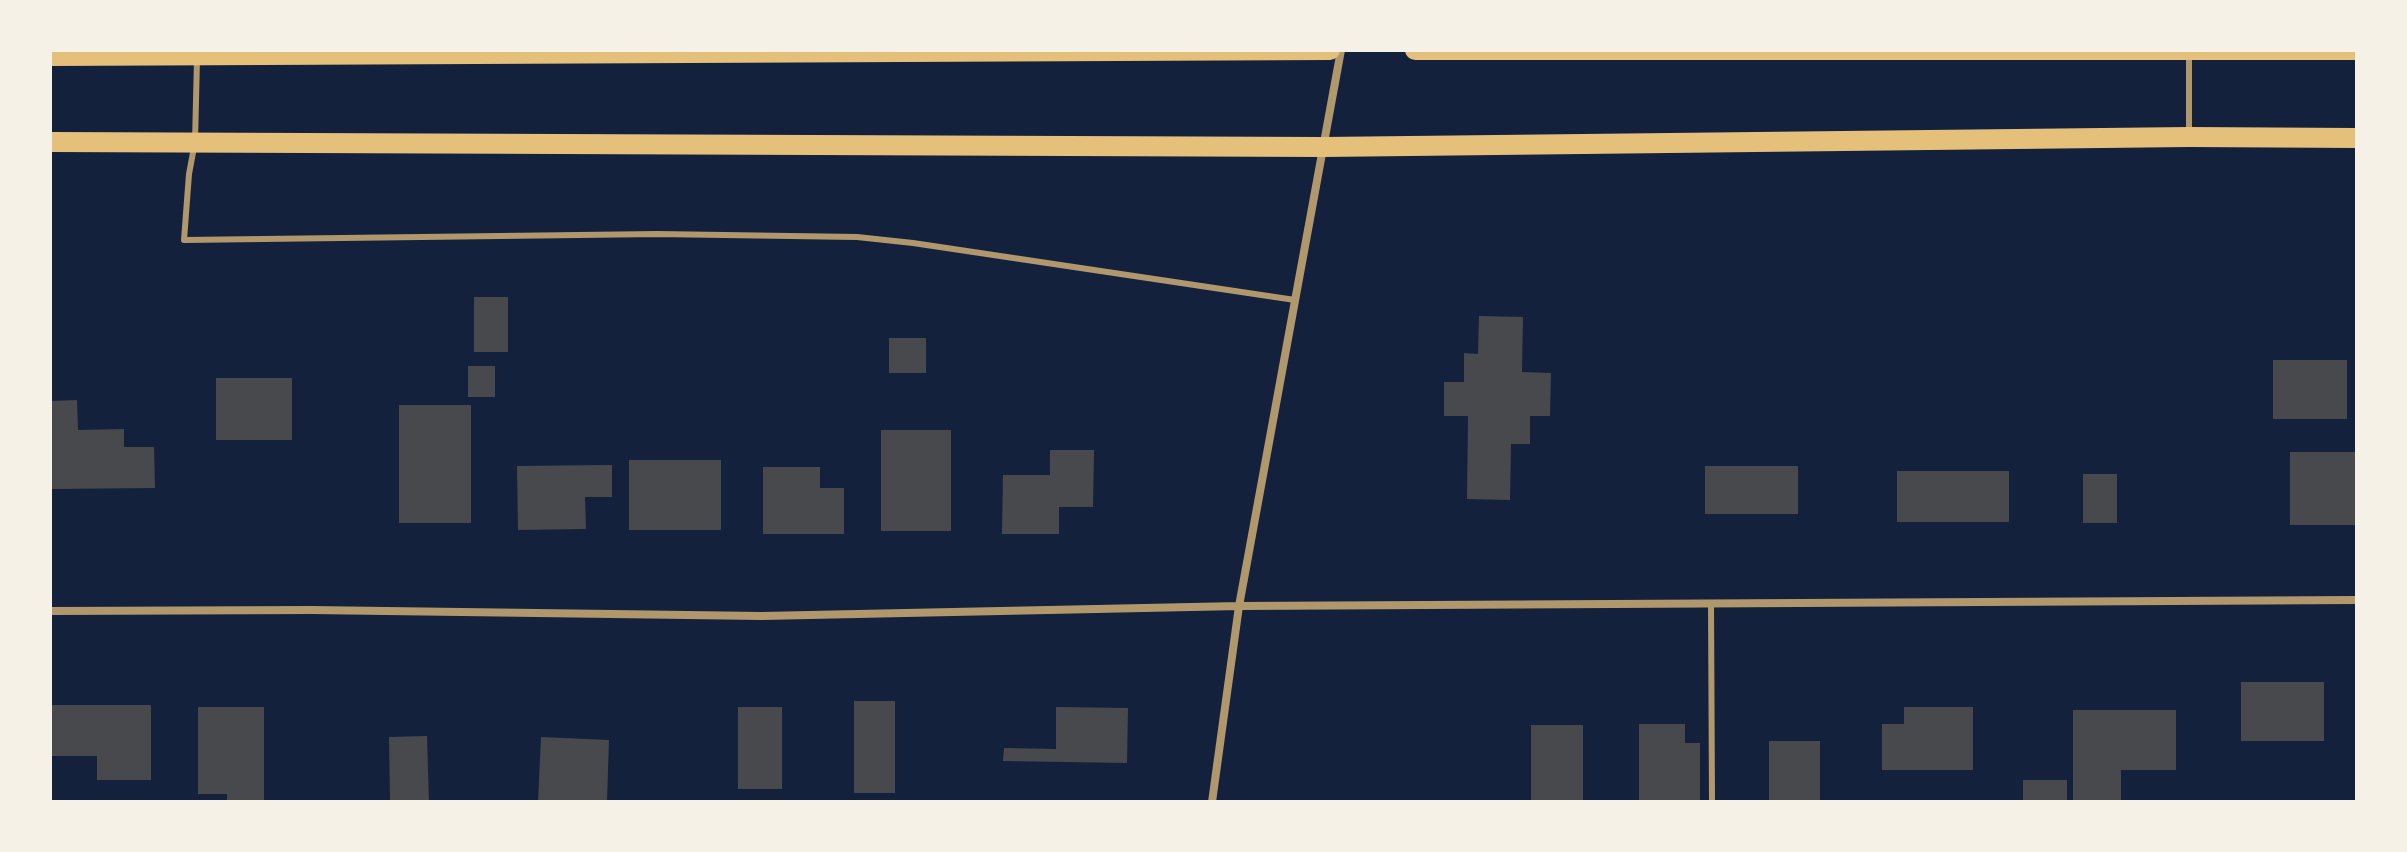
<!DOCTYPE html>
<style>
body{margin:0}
#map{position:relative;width:2407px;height:852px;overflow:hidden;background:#14213d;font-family:Lato,sans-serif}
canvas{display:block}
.frame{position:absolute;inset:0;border:52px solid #f6f1e7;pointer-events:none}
</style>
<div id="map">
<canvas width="2407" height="852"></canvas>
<div class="frame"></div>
</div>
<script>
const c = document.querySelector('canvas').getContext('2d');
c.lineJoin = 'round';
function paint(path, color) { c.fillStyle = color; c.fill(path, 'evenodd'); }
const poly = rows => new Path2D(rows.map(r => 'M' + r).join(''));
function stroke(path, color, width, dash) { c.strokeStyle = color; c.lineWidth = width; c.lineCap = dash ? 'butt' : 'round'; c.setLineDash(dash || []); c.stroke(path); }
paint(poly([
 [474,297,508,297,508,352,474,352],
 [1479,316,1523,317,1522,372,1551,373,1550,416,1530,416,1530,444,1511,444,1510,500,1467,499,1468,416,1444,416,1444,382,1464,382,1464,353,1478,354],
 [889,338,926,338,926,373,889,373],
 [2273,360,2347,360,2347,419,2273,419],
 [468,366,495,366,495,397,468,397],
 [216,378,292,378,292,440,216,440],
 [77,400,78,430,124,429,124,447,154,447,155,488,50,489,50,401],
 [399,405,471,405,471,523,399,523],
 [881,430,951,430,951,531,881,531],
 [1050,450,1094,450,1093,507,1059,507,1059,534,1002,534,1003,475,1050,475],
 [2290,452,2355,452,2355,525,2290,525],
 [629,460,721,460,721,530,629,530],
 [612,465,612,497,585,497,586,529,518,530,517,466],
 [1705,466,1798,466,1798,514,1705,514],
 [763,467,820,467,820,488,844,488,844,534,763,534],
 [1897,471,2009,471,2009,522,1897,522],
 [2083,474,2117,474,2117,523,2083,523],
 [2241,682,2324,682,2324,741,2241,741],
 [854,701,895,701,895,793,854,793],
 [50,705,151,705,151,780,97,780,97,756,50,756],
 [198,707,264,707,264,802,227,802,227,794,198,794],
 [738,707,782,707,782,789,738,789],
 [1056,707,1128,708,1127,763,1003,761,1004,748,1056,749],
 [1904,707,1973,707,1973,770,1882,770,1882,724,1904,724],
 [2073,710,2176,710,2176,770,2121,770,2121,802,2073,802],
 [1639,724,1685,724,1685,743,1700,743,1700,800,1639,802],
 [1531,725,1583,725,1583,800,1531,800],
 [427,736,429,802,390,802,389,737],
 [541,737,609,740,607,802,538,802],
 [1769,741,1820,741,1820,802,1769,802],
 [2023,780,2067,780,2067,802,2023,802]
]), '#48494c');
stroke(poly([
 [2189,54,2189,135],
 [197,59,195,142,189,174,184,240,657,234,857,237,913,243,1295,300],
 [1711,603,1712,802]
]), '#b1986c', 6);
stroke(poly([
 [50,611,311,610,762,616,1239,606,2357,600],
 [1212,802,1239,606,1341,50]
]), '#b1986c', 8);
stroke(poly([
 [1415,50,2357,50],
 [50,56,1330,50],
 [50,142,1323,147,2189,137,2357,138]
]), '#e5c07b', 20);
</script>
